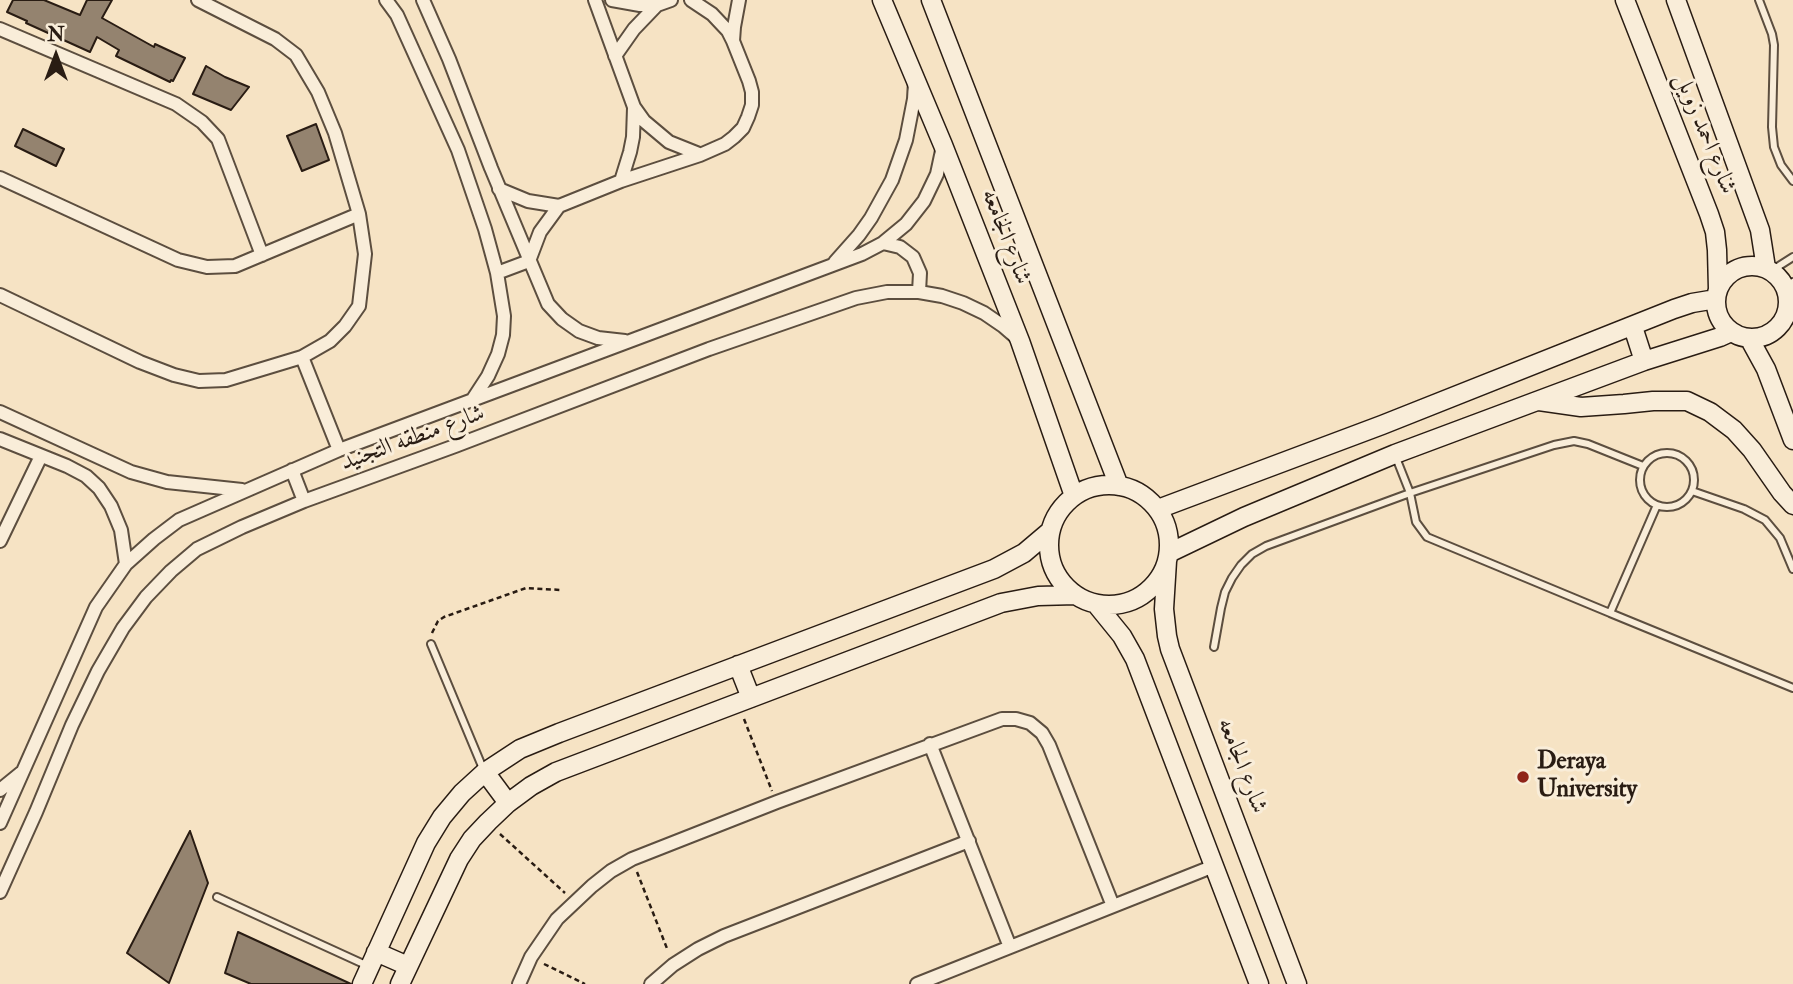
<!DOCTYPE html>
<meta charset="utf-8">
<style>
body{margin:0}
#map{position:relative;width:1793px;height:984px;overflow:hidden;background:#f6e3c4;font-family:"IM FELL Double Pica",serif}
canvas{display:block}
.north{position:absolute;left:21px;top:21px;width:70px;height:70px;-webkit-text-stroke:5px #f9edd9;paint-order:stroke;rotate:0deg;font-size:19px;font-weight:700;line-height:28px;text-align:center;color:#291c13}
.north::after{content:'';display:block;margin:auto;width:24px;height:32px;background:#291c13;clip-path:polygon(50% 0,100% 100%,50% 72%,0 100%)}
</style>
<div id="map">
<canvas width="1793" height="984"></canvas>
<div class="north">N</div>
</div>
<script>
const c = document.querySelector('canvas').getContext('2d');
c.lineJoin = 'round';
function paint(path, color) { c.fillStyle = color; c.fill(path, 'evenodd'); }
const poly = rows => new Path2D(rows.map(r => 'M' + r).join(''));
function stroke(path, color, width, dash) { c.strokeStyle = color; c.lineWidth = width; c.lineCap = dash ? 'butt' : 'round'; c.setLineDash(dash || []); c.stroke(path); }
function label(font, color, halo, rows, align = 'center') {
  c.font = font + ' "IM FELL Double Pica",Amiri,serif'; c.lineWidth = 6; c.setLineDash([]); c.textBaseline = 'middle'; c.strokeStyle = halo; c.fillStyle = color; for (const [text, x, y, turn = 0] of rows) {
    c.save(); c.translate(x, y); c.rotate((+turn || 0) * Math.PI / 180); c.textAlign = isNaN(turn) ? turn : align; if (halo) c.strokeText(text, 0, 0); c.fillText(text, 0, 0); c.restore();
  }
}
const building = poly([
 [13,0,44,0,80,15,87,0,112,0,102,18,154,47,155,44,185,58,173,81,171,80,170,82,116,56,119,50,97,37,90,52,26,23,27,21,7,12,13,0],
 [206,66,225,77,249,87,231,110,193,94,206,66],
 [316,124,329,160,302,171,287,136,316,124],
 [23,129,64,149,56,166,15,146,23,129],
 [190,831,208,883,169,983,127,953,190,831],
 [238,932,351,984,251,984,225,973,238,932]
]);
paint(building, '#94836f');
stroke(building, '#291c13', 2);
const lane = poly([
 [1759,0,1772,34,1774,45,1772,127,1774,147,1781,165,1793,181],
 [1771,271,1793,257],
 [1786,287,1793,282],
 '1640 480a27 27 0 1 1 54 0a27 27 0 1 1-54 0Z',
 [1395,455,1410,493,1416,522,1427,537,1610,613],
 [1692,491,1744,509,1765,520,1780,538,1793,569],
 [1657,505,1610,613,1793,688],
 [431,644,484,771],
 [1214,647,1221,608,1225,592,1232,578,1241,565,1252,554,1266,546,1410,493,1554,445,1574,441,1588,444,1643,466],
 [217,897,368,966]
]);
const street = poly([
 [386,0,397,15,458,150,485,229,497,273,504,316,503,335,498,354,488,376,473,399],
 [423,0,449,59,491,168,548,304,562,319,579,331,598,338,625,341],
 [595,0,634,107,644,121,669,142,699,154],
 [612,0,640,5,657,5,671,0],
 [0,29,176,104,202,122,218,139,262,255],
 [733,41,734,27,739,0],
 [615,56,634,29,657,5],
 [0,178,178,260,207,267,235,266,359,214],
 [621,181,630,152,633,137,634,108],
 [499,189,528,201,559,206,621,181,700,155,725,144,734,137,743,128,748,117,752,105,752,92,749,81,733,41,728,31,712,14,691,0],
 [883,243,900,247,913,257,920,273,919,292],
 [835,262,859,235,871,218,892,180,906,140,914,99,915,81],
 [497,273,529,261,540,232,559,206],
 [0,295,140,362,174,375,199,381,226,380,302,357,330,341,345,326,359,306,365,254,359,214,335,133,318,92,296,55,275,39,198,0],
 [302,357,339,450],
 [0,412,131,472,167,482,242,490],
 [0,439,67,466,86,476,99,488,111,506,121,530,126,564],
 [292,470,304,501],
 [0,541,41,456],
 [930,744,1010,947],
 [0,790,21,773],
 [0,823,96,607,126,564,154,539,179,520,339,450,862,254,883,243,906,224,924,201,937,174,943,146],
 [0,892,36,812,72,725,98,671,123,628,146,597,171,571,197,549,242,527,304,501,455,446,709,349,856,298,887,292,919,292,942,296,963,303,984,313,1003,326,1018,339],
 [519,984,531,957,557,919,592,886,611,871,632,859,777,802,1002,719,1016,719,1030,723,1042,733,1049,745,1113,906],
 [651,984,673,965,698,949,724,936,969,841],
 [917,984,1214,866]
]);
const secondary = poly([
 [882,0,943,145,1020,341,1074,496],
 [931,0,1119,486],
 [1625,0,1709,214,1715,232,1717,250,1718,289],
 [1676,0,1760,230,1766,268],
 '1716 302a36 36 0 1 1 72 0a36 36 0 1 1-72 0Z',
 [1633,327,1644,361],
 [1749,338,1766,369,1793,440],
 [1539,401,1581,407,1624,404,1653,401,1687,401,1710,412,1734,430,1752,450,1782,493,1793,505],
 '1049 545a60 60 0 1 1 120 0a60 60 0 1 1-120 0Z',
 [1158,509,1382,425,1674,309,1692,303,1716,299],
 [1169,553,1244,517,1395,454,1644,361,1720,337,1731,332],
 [1167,561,1164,609,1167,636,1170,649,1297,984],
 [1096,604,1122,636,1135,659,1259,984],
 [738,665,751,698],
 [485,772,508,803],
 [376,952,408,966],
 [362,984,426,843,442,817,462,793,485,772,520,749,559,733,994,569,1024,553,1050,531],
 [400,984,459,859,472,839,488,822,508,803,531,786,556,772,1001,603,1038,596,1076,595]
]);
stroke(lane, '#5c4e3f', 10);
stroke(street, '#5c4e3f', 16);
stroke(secondary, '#291c13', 21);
stroke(poly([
 [432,633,438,621,444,617,526,588,561,590],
 [744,719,772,791],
 [500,834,565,893],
 [637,872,668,951],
 [544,964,585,984]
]), '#291c13', 2.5, [5, 3.5]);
stroke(lane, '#f9edd9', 6);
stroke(street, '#f9edd9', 12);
stroke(secondary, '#f9edd9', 18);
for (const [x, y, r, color] of [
 [1523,777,7,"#8f2418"]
]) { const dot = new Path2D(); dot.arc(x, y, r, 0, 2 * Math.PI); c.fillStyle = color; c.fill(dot); stroke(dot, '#f9edd9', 2.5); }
label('24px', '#291c13', '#f9edd9', [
 ["شارع احمد زويل",1704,134,68],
 ["شارع الجامعه",1005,237,69],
 ["شارع منطقه التجنيد",413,439,-20],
 ["شارع الجامعه",1241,766,69]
]);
label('bold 24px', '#291c13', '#f9edd9', [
 ["Deraya",1537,763],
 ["University",1537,791]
], 'left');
</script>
